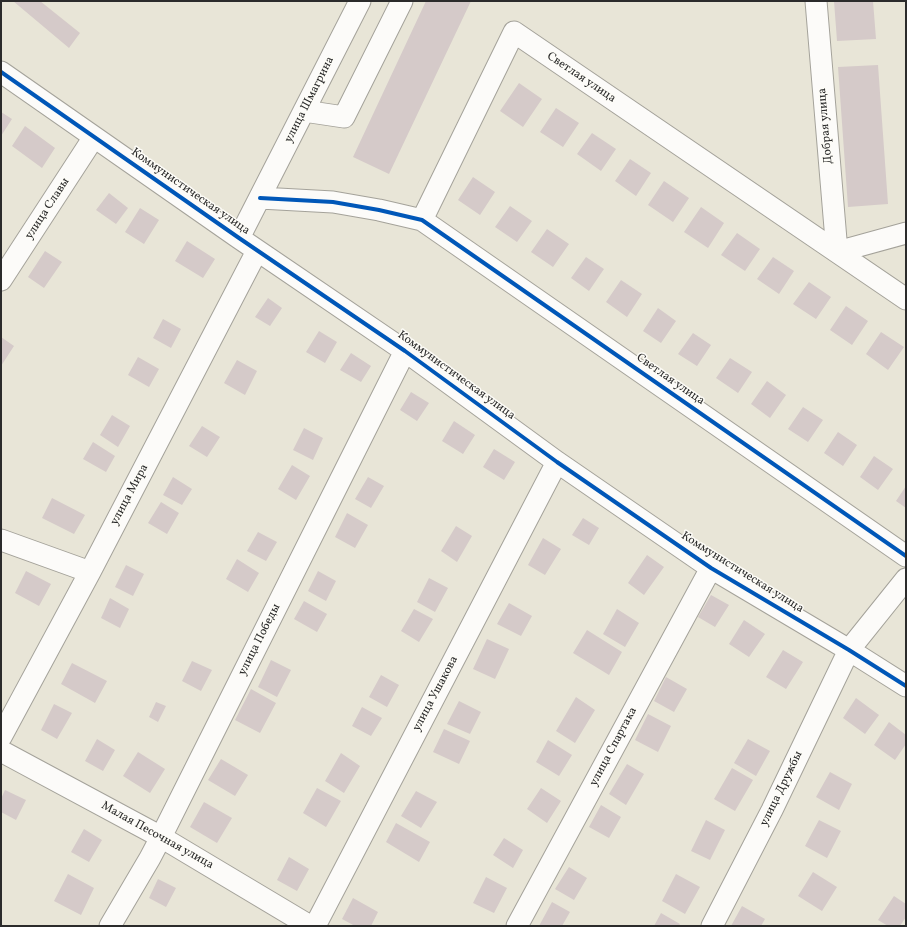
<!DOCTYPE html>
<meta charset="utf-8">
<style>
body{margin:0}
#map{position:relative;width:907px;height:927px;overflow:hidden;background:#e8e5d7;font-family:Vollkorn,serif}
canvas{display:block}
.frame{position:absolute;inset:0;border:2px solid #2b2b2b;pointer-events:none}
</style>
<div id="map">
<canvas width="907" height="927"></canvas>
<div class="frame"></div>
</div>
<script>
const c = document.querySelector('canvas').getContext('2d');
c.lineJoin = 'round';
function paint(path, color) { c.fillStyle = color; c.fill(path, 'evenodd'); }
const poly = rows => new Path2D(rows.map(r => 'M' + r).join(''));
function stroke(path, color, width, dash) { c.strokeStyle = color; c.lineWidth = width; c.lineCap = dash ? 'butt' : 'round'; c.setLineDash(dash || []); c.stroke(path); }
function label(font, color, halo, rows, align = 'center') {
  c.font = font + ' Vollkorn,serif'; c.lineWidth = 3; c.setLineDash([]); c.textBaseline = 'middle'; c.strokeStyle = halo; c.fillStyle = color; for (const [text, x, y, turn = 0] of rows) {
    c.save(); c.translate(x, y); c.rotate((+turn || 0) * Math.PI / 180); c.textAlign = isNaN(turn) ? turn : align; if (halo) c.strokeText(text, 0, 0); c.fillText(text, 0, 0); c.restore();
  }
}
paint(poly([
 [13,1,40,1,80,33,69,48],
 [426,1,471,1,389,174,353,157],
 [834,1,873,1,876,39,837,41],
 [878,65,888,204,848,207,838,67],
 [519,83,542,99,523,127,500,111],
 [556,108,579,123,563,147,540,132],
 [1,112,12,119,1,136],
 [25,126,55,148,42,168,12,146],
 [592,133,616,149,601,171,577,154],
 [630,159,651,173,636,196,615,181],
 [473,177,495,192,480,215,458,200],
 [664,181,689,198,673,222,648,205],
 [109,193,128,208,116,224,96,210],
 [510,206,532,221,517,242,495,227],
 [701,207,724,223,708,248,684,232],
 [140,208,159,220,144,244,125,232],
 [547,229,569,244,553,267,531,252],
 [737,233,760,249,745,271,721,255],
 [187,241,215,259,203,278,175,261],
 [45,251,62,262,44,288,28,277],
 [586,257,604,269,589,291,571,278],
 [773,257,794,271,779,294,757,279],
 [621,280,642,294,627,317,606,302],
 [809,282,831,297,816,319,793,304],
 [268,298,282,308,270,326,255,317],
 [846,306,868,321,852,345,830,330],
 [658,308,676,321,661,343,643,331],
 [163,319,181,329,171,348,153,338],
 [319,331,337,342,325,363,306,352],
 [881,332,904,347,888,370,866,354],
 [693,333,711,345,697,366,678,354],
 [1,337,14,346,1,366],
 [351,353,371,366,361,382,340,370],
 [138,357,159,369,149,387,128,375],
 [730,358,752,372,738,393,716,378],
 [237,360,257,371,245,395,224,383],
 [767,381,786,395,770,418,751,404],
 [411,392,429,403,417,421,400,410],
 [803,407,823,420,808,442,788,429],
 [112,415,130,426,118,447,100,435],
 [454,421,475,435,463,454,442,441],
 [202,426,220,437,207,457,189,446],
 [304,428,323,438,313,460,293,450],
 [838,432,857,445,843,466,824,453],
 [93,442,115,456,106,472,83,459],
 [494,449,515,462,504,480,483,467],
 [874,456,893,469,878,490,860,477],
 [292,465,310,476,296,500,278,489],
 [173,477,192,489,182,505,163,495],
 [368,477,384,486,371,508,355,499],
 [906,486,906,508,896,501],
 [52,498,85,515,74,534,42,518],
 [161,502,179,513,167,534,148,523],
 [347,513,368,525,355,548,335,537],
 [583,518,599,528,589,545,572,535],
 [456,526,472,536,457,562,441,551],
 [258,532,277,542,266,561,247,551],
 [543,538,561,549,545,575,528,565],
 [647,555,664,567,644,595,628,583],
 [237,559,259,573,248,592,226,579],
 [126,565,144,574,133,596,115,587],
 [26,571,51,584,39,606,15,593],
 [318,571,336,581,326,601,308,591],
 [429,578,448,588,435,612,417,602],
 [711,595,729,605,715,627,698,617],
 [110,598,129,609,120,628,101,618],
 [304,601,327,614,317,632,294,619],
 [509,603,532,616,521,636,497,624],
 [414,609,433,619,419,642,401,631],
 [617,609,639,623,625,647,603,634],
 [744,620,765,634,749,657,729,644],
 [587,630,622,652,609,675,573,653],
 [487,639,509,649,495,679,473,669],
 [783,650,803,662,786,689,766,677],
 [271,660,291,670,277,697,258,687],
 [192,661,212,670,201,691,182,681],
 [72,663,107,681,95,703,61,684],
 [381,675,399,685,387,707,369,697],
 [666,677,687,689,674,712,654,701],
 [251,689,276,703,260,733,235,720],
 [576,697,595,710,575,743,556,731],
 [856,698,879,715,865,734,843,718],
 [459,701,481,712,470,734,447,724],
 [156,702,166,706,158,722,149,717],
 [54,704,72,713,57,739,41,730],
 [362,707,382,718,371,736,352,726],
 [648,714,671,726,658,752,635,740],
 [889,722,906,735,906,744,895,760,874,745],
 [444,729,470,741,459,764,433,752],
 [97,739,115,750,103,771,85,761],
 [748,739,770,751,756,776,734,763],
 [548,740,572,755,559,776,536,762],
 [138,752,165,769,150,793,123,776],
 [341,753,360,766,344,793,325,781],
 [221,759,248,775,235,796,208,780],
 [627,764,644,774,626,805,609,794],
 [732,768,753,780,735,811,714,799],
 [830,772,852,784,839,810,816,797],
 [317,788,341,801,326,827,303,813],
 [541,788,561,801,547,823,527,809],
 [5,790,26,800,16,820,1,812,1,799],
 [416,791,437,802,421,828,401,816],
 [204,802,232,818,217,843,190,827],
 [601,805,621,817,609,838,589,827],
 [706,820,725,830,710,860,691,851],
 [819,820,841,831,827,858,805,846],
 [396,823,430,842,419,862,386,842],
 [84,829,102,840,89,862,71,852],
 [504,838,523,850,513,868,493,855],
 [289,857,309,869,297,891,277,880],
 [569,867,587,878,574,900,555,889],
 [813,872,837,887,822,911,798,896],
 [68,874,94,888,81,915,54,901],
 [676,874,700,887,685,914,662,901],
 [486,877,507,888,494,913,473,903],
 [158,879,176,888,166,907,149,898],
 [894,896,906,904,906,917,900,926,888,926,878,920],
 [353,898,378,912,371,926,355,926,342,919],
 [552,902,570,912,562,926,539,926],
 [742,906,765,919,761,926,731,926],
 [661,913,680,924,679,926,654,926]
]), '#d5cac9');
const minor = poly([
 [816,1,837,252,906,233],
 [1,72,239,238,405,351,557,462,711,568,849,650,906,686],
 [304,111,344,117,402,1],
 [260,198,333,202,379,210,422,220,906,556],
 [422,220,514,32,906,299],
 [239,238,360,1],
 [1,280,94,137],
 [1,540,90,572],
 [1,737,90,572,257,251],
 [1,751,161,837,310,926],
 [110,926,150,858,161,837,405,351],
 [315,926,557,462],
 [517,926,711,568],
 [712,926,772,810,849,650,906,579]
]);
stroke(minor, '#a4a29a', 23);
stroke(minor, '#fcfbf9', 21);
stroke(poly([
 [1,72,239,238,405,351,557,462,711,568,849,650,906,686],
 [260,198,333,202,379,210,422,220,906,556]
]), '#0057b8', 4);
label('12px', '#2b2b2b', '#fdfcf7', [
 ["Светлая улица",581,78,34],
 ["улица Шмагрина",310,100,-63],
 ["Добрая улица",826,126,-95],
 ["Коммунистическая улица",190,192,35],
 ["улица Славы",48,209,-57],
 ["Коммунистическая улица",456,376,36],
 ["Светлая улица",670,380,35],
 ["улица Мира",130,495,-62],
 ["Коммунистическая улица",742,573,32],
 ["улица Победы",260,640,-63],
 ["улица Ушакова",436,694,-62],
 ["улица Спартака",614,747,-62],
 ["улица Дружбы",782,789,-64],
 ["Малая Песочная улица",157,836,29]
]);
</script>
